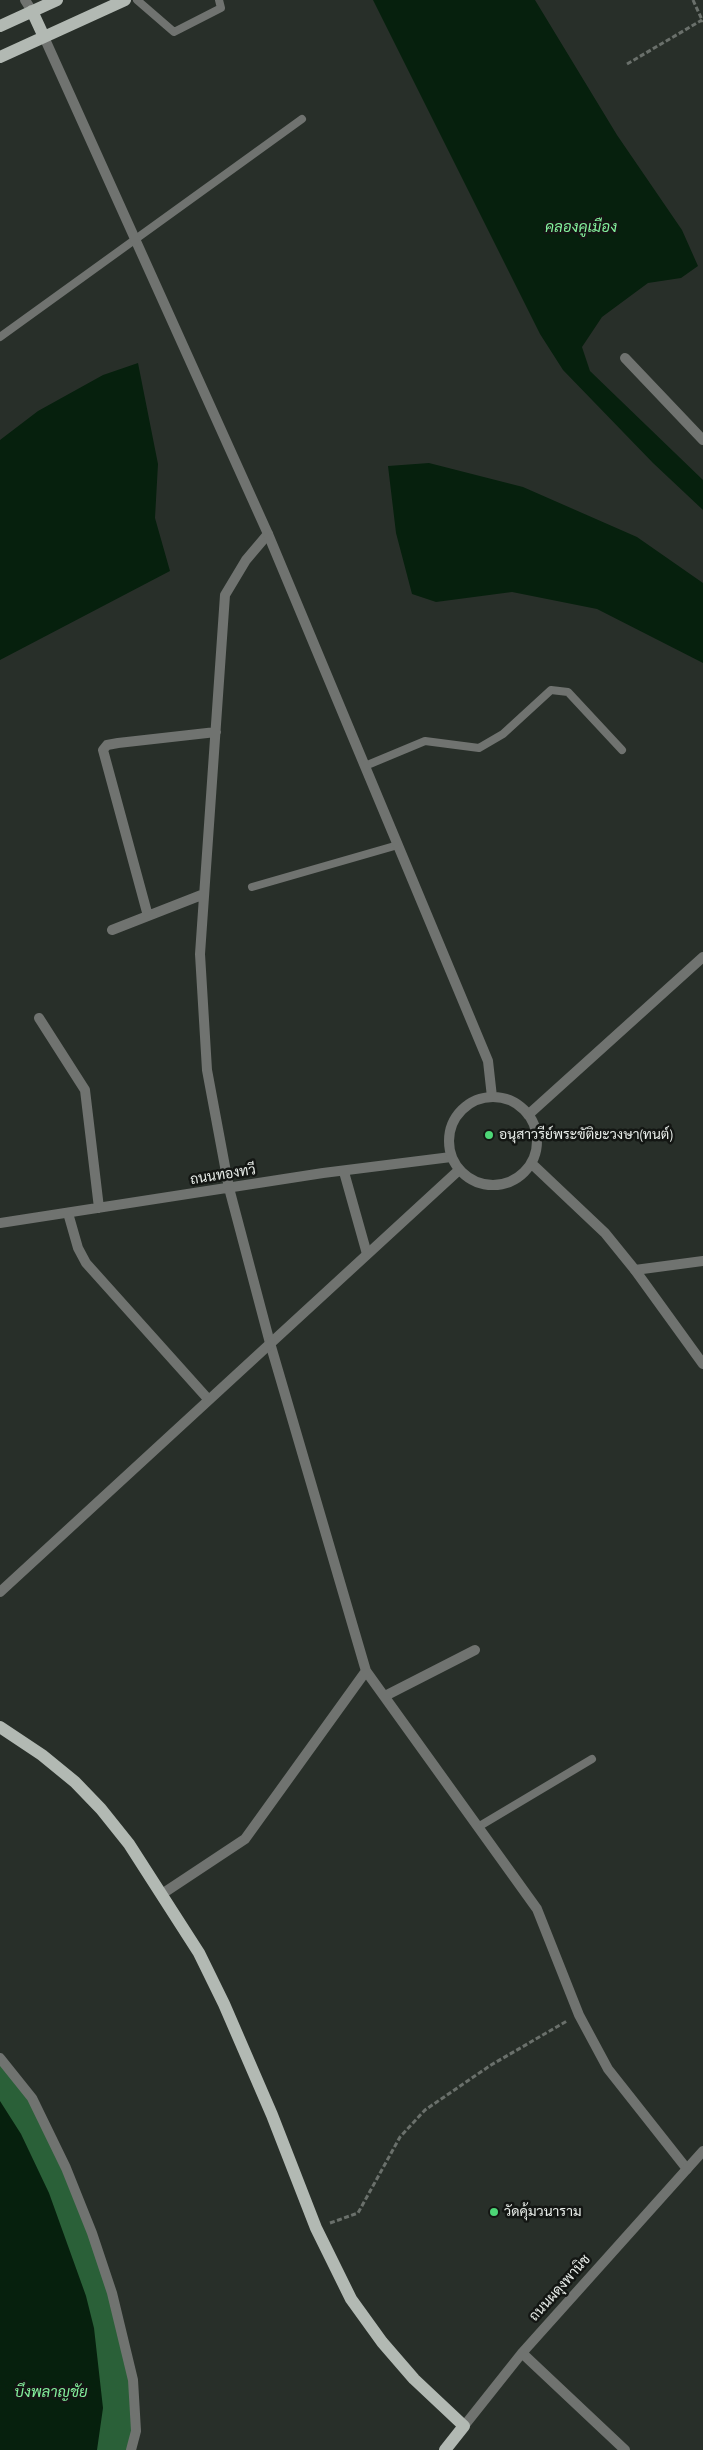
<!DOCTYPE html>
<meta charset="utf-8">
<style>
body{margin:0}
canvas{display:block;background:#282f29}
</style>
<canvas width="703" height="2450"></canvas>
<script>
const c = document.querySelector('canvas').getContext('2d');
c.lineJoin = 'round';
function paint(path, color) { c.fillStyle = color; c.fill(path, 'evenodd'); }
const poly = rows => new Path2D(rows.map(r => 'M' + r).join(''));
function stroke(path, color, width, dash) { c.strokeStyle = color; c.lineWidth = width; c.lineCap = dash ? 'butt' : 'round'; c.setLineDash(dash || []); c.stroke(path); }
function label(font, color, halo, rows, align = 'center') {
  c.font = font + ' "PT Sans Narrow",Sarabun,sans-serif'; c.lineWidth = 5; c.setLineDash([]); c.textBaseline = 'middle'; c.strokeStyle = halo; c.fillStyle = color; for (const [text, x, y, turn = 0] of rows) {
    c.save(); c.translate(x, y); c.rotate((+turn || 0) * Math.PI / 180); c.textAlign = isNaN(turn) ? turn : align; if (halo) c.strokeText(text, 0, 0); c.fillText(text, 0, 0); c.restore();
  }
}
paint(poly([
 [0,2058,32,2098,92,2233,133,2380,131,2450,0,2450]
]), '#2a6038');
paint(poly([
 [373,0,535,0,617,135,682,230,698,266,681,278,648,283,602,317,582,347,590,371,703,480,703,510,653,463,563,370,540,334],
 [138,363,158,464,155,518,170,571,0,660,0,440,38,411,103,375],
 [429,463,523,487,637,537,703,583,703,663,597,609,512,592,436,602,412,594,396,533,388,466],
 [0,2101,21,2134,49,2193,86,2296,94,2328,103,2408,97,2450,0,2450]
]), '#06200d');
stroke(poly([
 [693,0,703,22],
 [627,64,702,20],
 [330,2223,358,2213,400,2137,425,2110,491,2065,567,2021]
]), '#6a706b', 3, [5, 2.5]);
stroke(poly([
 [137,0,174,32,221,8,219,0],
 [0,337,302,119],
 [365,766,425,741,479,748,503,734,551,690,568,692,622,750],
 [252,887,398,845],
 [478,1827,592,1759]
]), '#707370', 8);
stroke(poly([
 [625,358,703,440],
 [268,534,246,560,225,595,200,954,207,1070,229,1188,270,1343,366,1671,537,1909,579,2015,608,2069,687,2169],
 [148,916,103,750,107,745,118,743,216,732],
 [112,930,204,894],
 [39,1018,85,1090,99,1208],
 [344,1172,367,1254],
 [68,1213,78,1248,86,1263,208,1399],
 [0,1223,323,1173,451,1157],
 [635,1270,703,1261],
 [385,1696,475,1650],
 [162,1894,245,1839,366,1671],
 [0,2058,32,2098,66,2168,92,2233,112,2293,133,2380,136,2431,131,2450]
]), '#707370', 10);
stroke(poly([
 [25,0,32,11],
 [44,37,268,534,488,1061,492,1097],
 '449 1141a44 44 0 1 1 88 0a44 44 0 1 1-88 0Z',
 [528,1115,703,957],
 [531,1163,605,1233,635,1270,703,1364],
 [0,1592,459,1170],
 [522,2353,625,2450],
 [464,2426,522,2353,703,2151]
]), '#707370', 10);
stroke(poly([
 [32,11,44,37],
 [0,26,57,0],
 [0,57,125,0],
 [0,1727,42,1755,75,1782,101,1809,129,1844,199,1953,224,2004,272,2115,316,2228,351,2299,382,2342,414,2379,464,2426,445,2450]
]), '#b2b9b3', 12);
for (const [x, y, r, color] of [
 [489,1135,5,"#4dd676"],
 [494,2212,5,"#4dd676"]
]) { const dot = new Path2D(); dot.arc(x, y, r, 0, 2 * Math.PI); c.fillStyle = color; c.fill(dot); stroke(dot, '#131613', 2); }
label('14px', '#e8ede9', '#131613', [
 ["อนุสาวรีย์พระขัติยะวงษา(ทนต์)",499,1135],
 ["วัดคุ้มวนาราม",504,2212]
], 'left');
label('14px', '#e8ede9', '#131613', [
 ["ถนนทองทวี",223,1175,-9],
 ["ถนนผดุงพานิช",560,2288,-48]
]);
label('italic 15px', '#84f09d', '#131613', [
 ["คลองคูเมือง",581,228],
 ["บึงพลาญชัย",51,2393]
]);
</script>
